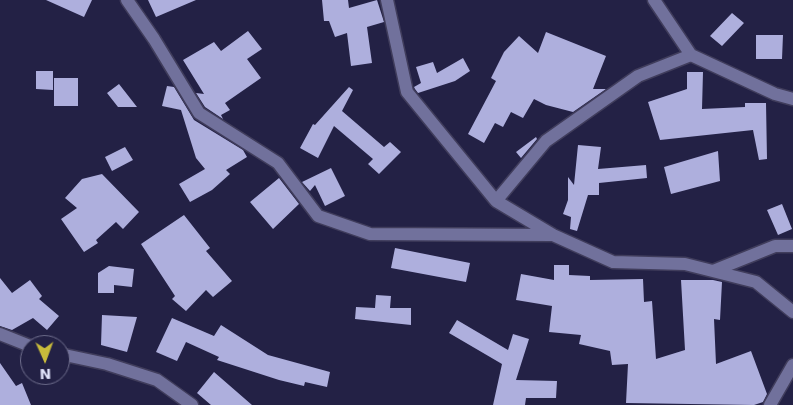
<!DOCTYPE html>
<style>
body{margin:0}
#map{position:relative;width:793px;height:405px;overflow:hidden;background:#232145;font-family:"DejaVu Sans",sans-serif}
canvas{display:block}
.north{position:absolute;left:20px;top:335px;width:50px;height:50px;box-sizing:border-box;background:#232145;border:1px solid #6f6e8d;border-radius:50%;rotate:178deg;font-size:14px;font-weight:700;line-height:20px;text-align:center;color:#e0e2fa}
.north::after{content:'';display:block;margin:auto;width:18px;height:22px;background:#c8bb3b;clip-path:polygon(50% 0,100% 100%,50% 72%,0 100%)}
</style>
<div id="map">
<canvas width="793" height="405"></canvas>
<div class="north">N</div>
</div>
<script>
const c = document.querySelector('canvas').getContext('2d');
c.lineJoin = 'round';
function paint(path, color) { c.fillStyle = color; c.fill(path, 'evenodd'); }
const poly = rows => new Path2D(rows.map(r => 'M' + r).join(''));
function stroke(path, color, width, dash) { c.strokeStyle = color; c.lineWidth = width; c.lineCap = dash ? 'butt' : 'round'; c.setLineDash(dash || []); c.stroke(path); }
paint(poly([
 [46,0,92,0,84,17],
 [148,0,196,0,156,17],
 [322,0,348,0,349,8,377,0,384,22,367,27,372,63,351,66,347,33,335,37,329,21,324,21],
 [732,13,744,23,722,46,710,36],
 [248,31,262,49,247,59,261,78,225,103,230,110,221,115,223,119,205,107,196,93,204,94,183,60,214,42,221,51],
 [546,32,606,56,593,89,606,89,573,112,546,105,534,99,523,118,511,112,503,127,495,123,484,143,468,134,496,81,491,78,504,52,519,36,538,53],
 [756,35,783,35,782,59,756,59],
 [463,58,470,71,455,81,418,93,415,89,414,87,421,83,416,67,433,62,437,73],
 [36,71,53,71,53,90,36,89],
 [687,72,703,72,702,109,745,107,745,103,766,103,767,159,759,160,753,130,660,140,648,102,687,89],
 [54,78,78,78,78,106,54,106],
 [119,84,137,107,118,107,107,93],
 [167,86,174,87,194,120,243,150,247,157,226,170,230,174,212,190,190,202,179,184,205,169,196,158,181,110,162,106],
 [349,87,353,90,342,111,384,147,390,142,401,152,379,174,368,164,373,159,334,126,318,158,300,148,313,124,315,125],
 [536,137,537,139,521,158,516,152],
 [578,145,601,147,598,169,646,165,647,178,599,183,599,195,588,195,577,231,570,229,571,217,563,214,568,200,568,177,574,185],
 [125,147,133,160,112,171,105,157],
 [718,151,720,181,671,194,664,167],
 [331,168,345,196,325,206,315,185,310,191,302,182],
 [102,174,139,212,123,229,116,222,96,240,98,243,84,252,61,219,77,208,65,198,82,179],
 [279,178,299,204,273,229,250,202],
 [782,204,792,229,778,235,767,210],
 [184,215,210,248,206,251,232,281,213,297,206,290,186,311,172,299,175,296,141,244],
 [395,248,470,263,466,282,391,268],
 [554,265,569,265,569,275,590,276,590,280,643,279,644,302,652,301,656,359,685,350,681,280,713,280,722,282,720,320,714,319,716,364,751,351,767,394,763,402,754,405,626,403,628,364,612,365,610,351,579,344,581,335,549,332,552,306,516,300,521,274,554,280],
 [109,266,134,269,132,287,114,285,114,293,98,293,98,273],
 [0,278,12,293,30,280,42,296,39,299,59,316,47,330,33,318,12,330,0,326],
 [376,295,391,296,390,308,411,308,411,325,355,319,356,307,375,308],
 [102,315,137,317,127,352,101,345],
 [172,318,214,336,221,325,268,355,330,372,327,387,305,382,304,386,279,380,217,360,219,357,186,342,177,361,156,352],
 [457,320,508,350,513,334,529,339,516,380,557,381,556,398,526,398,525,405,493,405,502,364,449,333],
 [0,363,16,386,22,383,31,405,0,405],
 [214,372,252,405,211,405,197,393]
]), '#aeafdd');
const street = poly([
 [127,0,154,39,199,113,278,163,318,216,370,234,551,235],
 [387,0,407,92,496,201],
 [654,0,691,55,638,76,546,141,496,201,553,235,613,262,685,264,756,282,793,312],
 [691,55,775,94,793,99],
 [713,271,775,246,793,246],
 [0,334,30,346],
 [60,354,107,364,157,380,192,405],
 [770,405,793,365]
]);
stroke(street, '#403d5c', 15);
stroke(street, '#71719c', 12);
</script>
